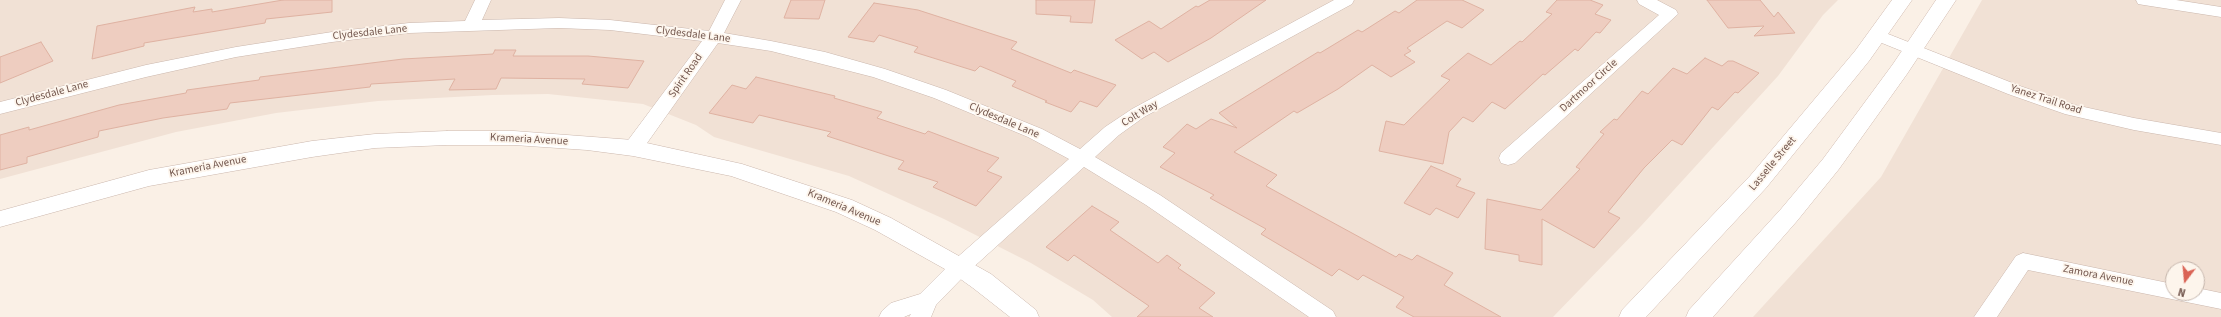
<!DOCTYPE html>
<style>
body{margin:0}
#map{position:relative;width:2221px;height:317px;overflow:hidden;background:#faf0e6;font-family:"Source Sans 3",sans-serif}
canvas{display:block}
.north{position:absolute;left:2165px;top:261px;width:40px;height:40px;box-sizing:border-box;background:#fdf5ec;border:1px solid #c5b5ac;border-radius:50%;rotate:196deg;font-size:11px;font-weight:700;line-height:16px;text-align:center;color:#72564d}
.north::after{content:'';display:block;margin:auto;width:14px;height:18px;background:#da6355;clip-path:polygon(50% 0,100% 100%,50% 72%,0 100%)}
</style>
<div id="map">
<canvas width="2221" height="317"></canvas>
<div class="north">N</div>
</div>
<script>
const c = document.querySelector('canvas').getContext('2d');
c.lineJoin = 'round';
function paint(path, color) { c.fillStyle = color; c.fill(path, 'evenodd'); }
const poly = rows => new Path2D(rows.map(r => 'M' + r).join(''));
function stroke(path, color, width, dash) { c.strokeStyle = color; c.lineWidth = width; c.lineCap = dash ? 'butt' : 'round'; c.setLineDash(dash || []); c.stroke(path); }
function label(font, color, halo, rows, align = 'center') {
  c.font = font + ' "Source Sans 3",sans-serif'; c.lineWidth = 3.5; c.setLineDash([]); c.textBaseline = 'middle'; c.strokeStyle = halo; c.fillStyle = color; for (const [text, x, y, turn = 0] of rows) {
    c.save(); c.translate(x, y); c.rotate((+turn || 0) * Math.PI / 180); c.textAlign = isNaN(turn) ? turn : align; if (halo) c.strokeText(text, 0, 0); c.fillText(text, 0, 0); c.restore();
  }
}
paint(poly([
 [0,0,1838,0,1823,15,1778,76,1641,226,1553,317,1112,317,1093,300,1031,263,944,219,849,176,714,137,696,125,643,104,548,94,493,95,378,101,276,113,176,132,0,179],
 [1982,0,2221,0,2221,317,1753,317,1881,177],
 [2173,269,2197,269,2197,293,2173,293]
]), '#f1e1d5');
const building = poly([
 [283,0,332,0,332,12,266,19,265,23,144,43,144,46,92,59,97,26,195,7,193,12,212,9,212,12,283,0],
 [791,0,825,0,819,19,784,18,791,0],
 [1036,0,1095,0,1092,23,1070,22,1071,16,1036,14,1036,0],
 [1210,0,1266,0,1211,38,1168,62,1154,52,1142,59,1115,40,1149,21,1161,29,1196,6,1198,7,1210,0],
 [1417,0,1462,0,1484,10,1462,28,1447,21,1407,48,1411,51,1404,55,1415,62,1391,77,1372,65,1338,89,1297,113,1294,111,1234,152,1277,175,1266,186,1306,208,1396,257,1399,254,1412,260,1417,255,1453,273,1444,285,1501,317,1414,317,1396,307,1404,297,1363,275,1358,280,1339,269,1332,276,1261,234,1266,229,1210,198,1214,195,1160,167,1175,153,1163,147,1187,124,1196,129,1211,119,1237,128,1219,113,1318,52,1320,53,1358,30,1362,32,1395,11,1399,13,1417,0],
 [1557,0,1590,0,1603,5,1595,14,1611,20,1600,33,1596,32,1578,51,1575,49,1545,75,1543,74,1505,109,1492,102,1473,122,1463,117,1449,132,1443,164,1379,151,1386,121,1404,125,1450,80,1441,76,1468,53,1491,65,1520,41,1522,42,1552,14,1546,12,1557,0],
 [1707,0,1760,0,1774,17,1778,12,1795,33,1754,36,1764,26,1728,28,1707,0],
 [874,3,918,10,1017,42,1011,49,1071,73,1074,70,1116,85,1097,107,1080,101,1071,112,1045,102,1047,101,1012,86,1016,81,980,66,975,71,914,52,918,47,879,35,874,42,848,37,874,3],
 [41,42,53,61,0,83,0,57,41,42],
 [495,50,516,50,513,56,588,56,644,61,628,88,582,84,585,79,501,78,496,89,449,90,455,79,371,84,370,87,230,103,227,109,163,118,99,131,98,137,27,157,27,163,0,170,0,135,29,127,29,130,119,105,186,93,187,90,259,80,260,77,403,59,493,54,495,50],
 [1705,58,1722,66,1728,61,1733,61,1759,73,1738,93,1735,92,1718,110,1712,107,1682,145,1672,140,1644,168,1608,212,1620,218,1594,248,1542,219,1542,265,1519,261,1519,255,1485,249,1487,199,1541,210,1580,169,1576,167,1604,134,1600,132,1614,119,1617,120,1642,91,1648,94,1673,68,1687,74,1705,58],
 [756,77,835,96,834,98,882,112,877,118,925,134,928,131,999,158,987,171,1002,177,976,206,933,187,938,182,898,169,904,161,827,136,831,132,759,115,753,123,709,113,732,85,746,89,756,77],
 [1431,166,1461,179,1456,186,1475,193,1458,218,1436,208,1430,215,1404,203,1431,166],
 [1092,206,1119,222,1110,230,1158,263,1167,255,1181,265,1178,268,1215,293,1199,308,1213,317,1137,317,1149,306,1074,255,1068,261,1046,247,1092,206]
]);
paint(building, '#eecdc0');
stroke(building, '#dfb2a2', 1);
const minor = poly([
 [475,0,491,0,482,20,559,18,610,20,709,31,725,0,741,0,724,33,771,41,825,52,885,69,946,90,1042,129,1080,149,1105,127,1132,109,1334,0,1354,0,1352,4,1144,117,1119,135,1095,157,1160,195,1333,311,1336,317,1309,317,1146,205,1084,167,967,273,936,305,931,317,909,317,911,314,904,317,879,317,882,311,891,303,920,294,953,261,1069,159,1028,137,934,98,873,77,771,51,718,43,640,153,633,154,626,153,624,148,626,143,702,41,610,30,559,28,409,33,332,42,236,57,146,77,0,114,0,102,146,65,236,47,332,32,409,23,465,21,475,0],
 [1637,0,1657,0,1676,10,1678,14,1515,163,1508,165,1501,163,1499,158,1501,153,1659,15,1639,4,1637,0],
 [2136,0,2176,0,2221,7,2221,17,2144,5,2138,4,2136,0],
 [1878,30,2020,86,2075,105,2134,118,2221,133,2221,145,2134,130,2065,114,2008,94,1872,39,1869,35,1872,31,1878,30],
 [2023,253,2173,284,2173,293,2197,293,2197,288,2221,293,2221,309,2028,270,1997,317,1974,317,2016,256,2023,253]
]);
const tertiary = poly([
 [447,131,514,131,633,140,742,164,852,200,891,218,991,274,1036,310,1039,317,1010,317,973,288,952,273,875,230,836,212,731,176,633,156,587,150,514,145,447,145,375,148,312,157,149,186,0,227,0,211,149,170,312,141,375,134,447,131]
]);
const secondary = poly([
 [1892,0,1912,0,1869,61,1766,188,1646,317,1619,317,1622,310,1750,176,1855,51,1892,0],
 [1936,0,1956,0,1907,74,1839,169,1797,221,1713,317,1686,317,1689,310,1781,209,1823,159,1893,64,1936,0]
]);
stroke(minor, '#cbb7ad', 1);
stroke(tertiary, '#cbb7ad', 1);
stroke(secondary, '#d0b9ae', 1);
paint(minor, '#fff');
paint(tertiary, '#fff');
paint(secondary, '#fff');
label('11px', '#72564d', '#fdf5ec', [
 ["Clydesdale Lane",370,33,-6],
 ["Clydesdale Lane",693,35,7],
 ["Spirit Road",686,76,-55],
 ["Dartmoor Circle",1589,86,-42],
 ["Clydesdale Lane",52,94,-15],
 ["Yanez Trail Road",2046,100,18],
 ["Colt Way",1140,114,-31],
 ["Clydesdale Lane",1004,121,23],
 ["Krameria Avenue",529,140,3],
 ["Lasselle Street",1773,164,-50],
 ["Krameria Avenue",208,167,-11],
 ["Krameria Avenue",844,208,23],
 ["Zamora Avenue",2098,276,11]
]);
</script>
